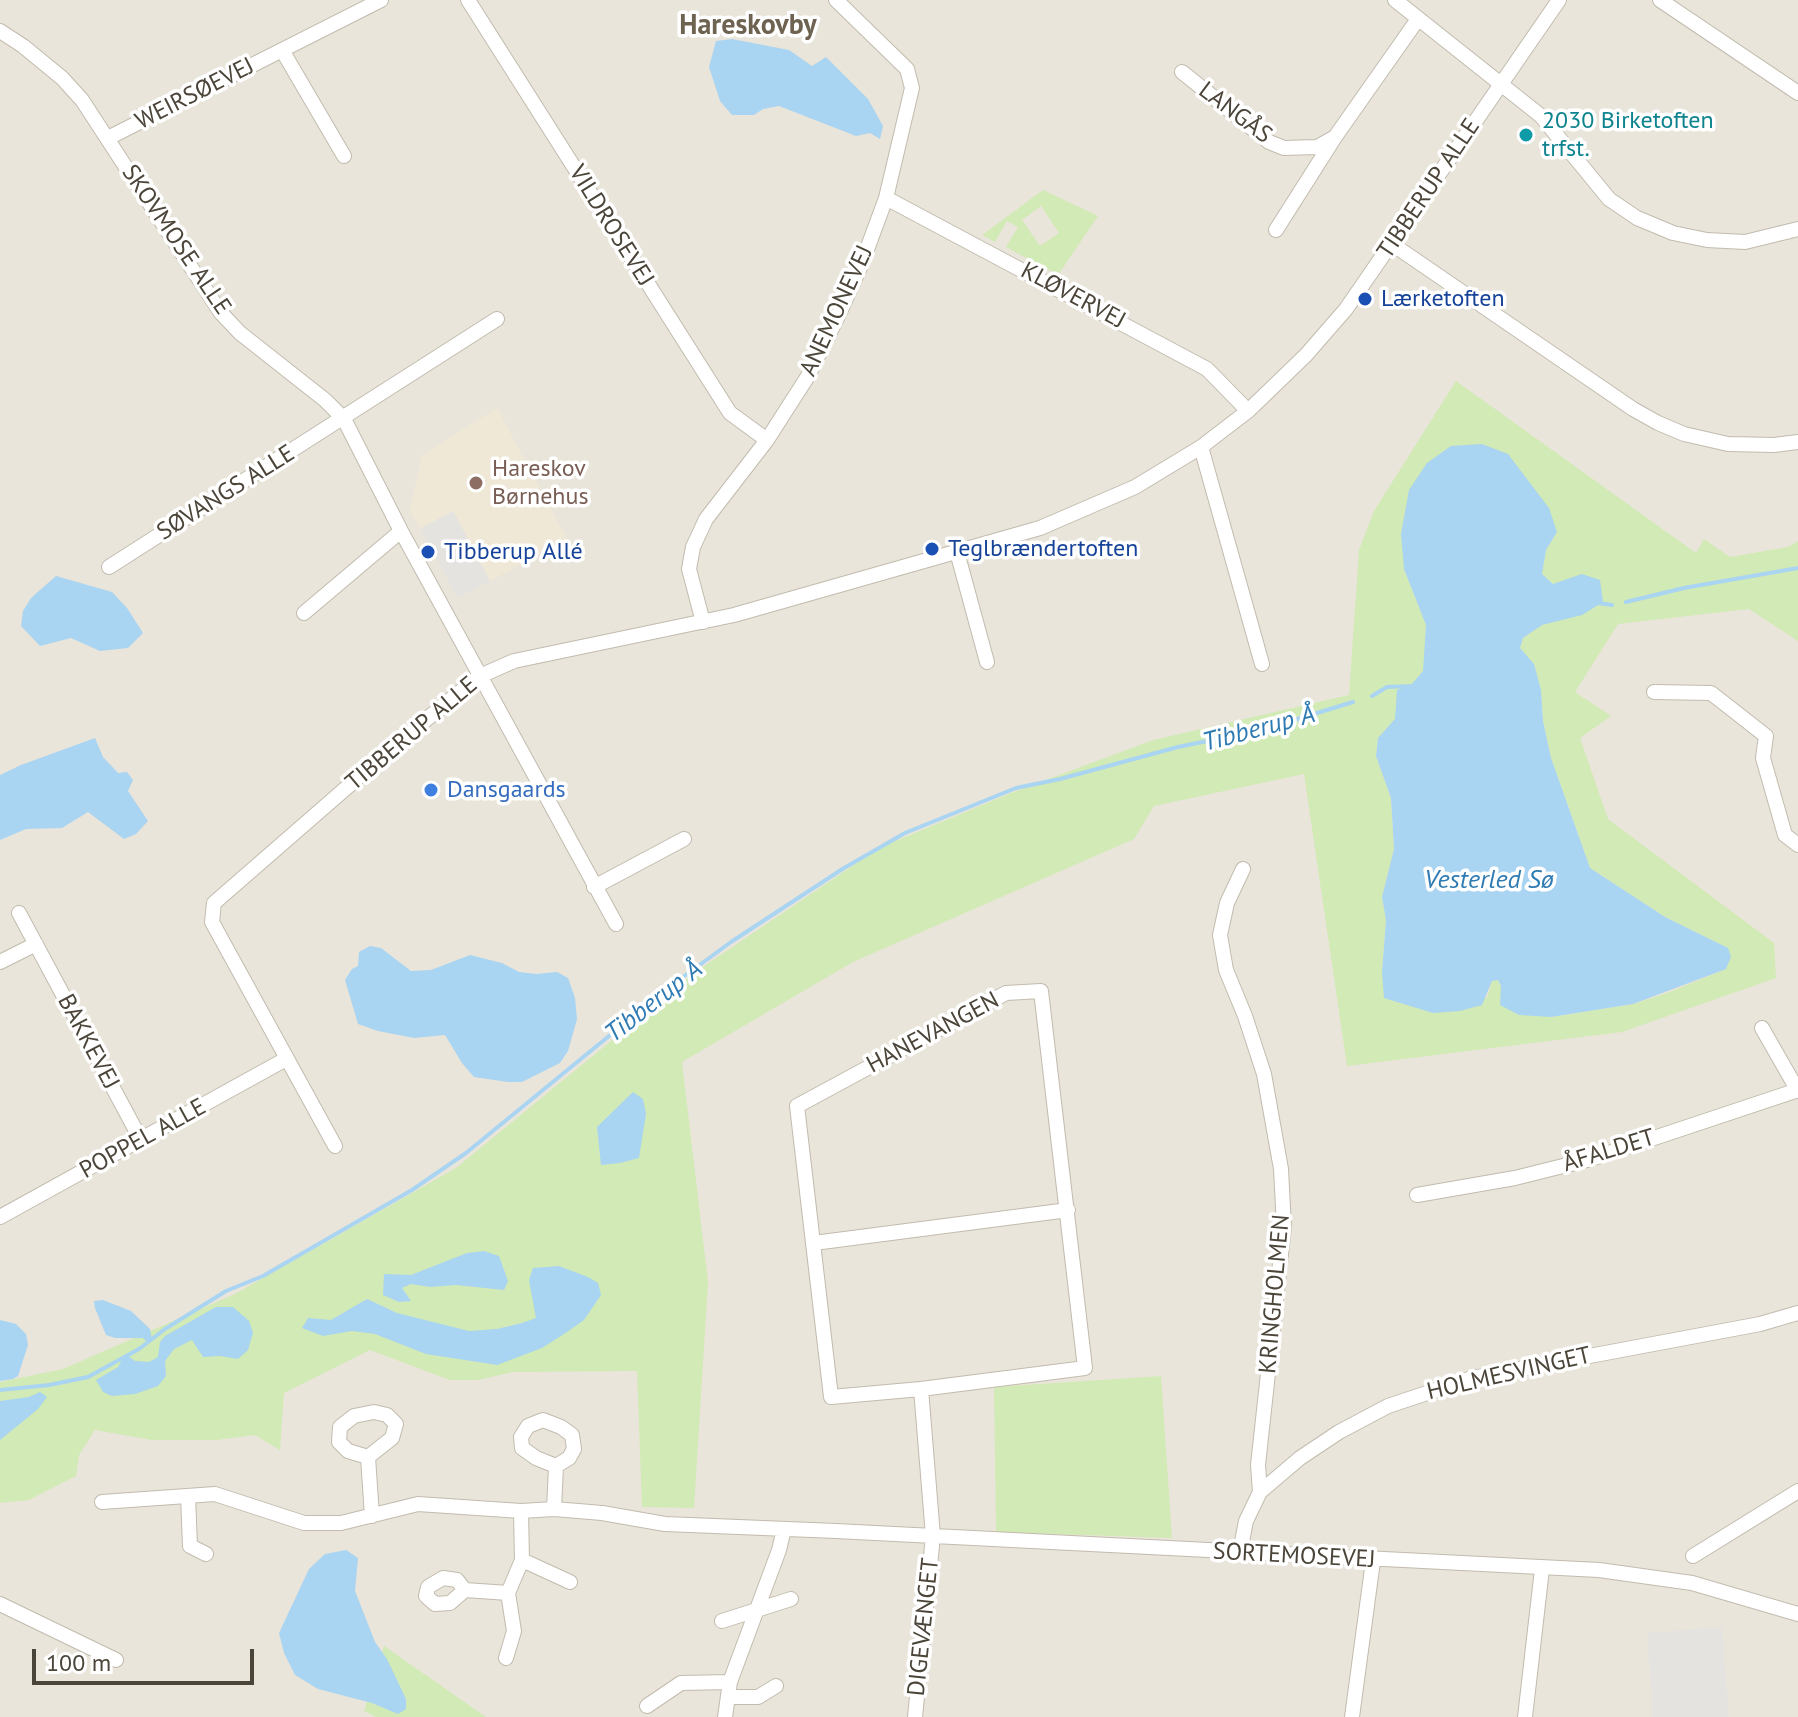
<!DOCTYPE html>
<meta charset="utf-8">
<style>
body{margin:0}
#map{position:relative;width:1798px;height:1717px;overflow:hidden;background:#f6f3ec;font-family:"PT Sans",sans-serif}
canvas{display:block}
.scale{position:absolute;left:32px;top:1649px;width:222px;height:36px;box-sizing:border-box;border:4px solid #4b4439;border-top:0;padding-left:10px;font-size:24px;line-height:28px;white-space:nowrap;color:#4b4439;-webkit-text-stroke:6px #fff;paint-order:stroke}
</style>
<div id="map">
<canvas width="1798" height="1717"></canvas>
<div class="scale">100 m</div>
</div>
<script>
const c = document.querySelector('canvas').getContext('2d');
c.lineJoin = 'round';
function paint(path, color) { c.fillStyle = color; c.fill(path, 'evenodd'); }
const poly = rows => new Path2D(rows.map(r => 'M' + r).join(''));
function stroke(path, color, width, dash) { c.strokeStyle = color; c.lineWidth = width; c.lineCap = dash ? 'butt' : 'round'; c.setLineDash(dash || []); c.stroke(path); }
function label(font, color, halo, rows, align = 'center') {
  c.font = font + ' "PT Sans",sans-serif'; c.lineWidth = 7; c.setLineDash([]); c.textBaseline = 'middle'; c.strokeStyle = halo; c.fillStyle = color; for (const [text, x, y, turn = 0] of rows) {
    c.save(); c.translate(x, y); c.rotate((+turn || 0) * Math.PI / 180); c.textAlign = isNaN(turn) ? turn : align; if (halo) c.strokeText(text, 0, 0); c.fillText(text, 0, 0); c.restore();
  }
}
paint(poly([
 [0,0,1798,0,1798,1717,0,1717]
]), '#eae5da');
paint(poly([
 [497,408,567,539,490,581,453,511,420,529,410,510,422,455]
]), '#efe8d6');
paint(poly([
 [1043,190,1098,216,1058,275,1006,247,1018,227,1007,221,995,242,982,235],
 [1041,206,1059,233,1040,246,1022,220],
 [1456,381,1696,553,1704,539,1730,557,1788,547,1798,541,1798,641,1749,609,1618,624,1575,692,1611,716,1580,738,1608,819,1774,943,1776,978,1622,1032,1347,1066,1304,774,1154,806,1134,839,853,962,682,1062,708,1282,694,1508,642,1507,637,1371,513,1372,478,1380,450,1380,370,1350,284,1393,280,1450,255,1435,217,1440,152,1440,95,1430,79,1455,76,1476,29,1500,0,1503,0,1382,63,1369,235,1294,456,1168,694,973,879,848,1011,793,1153,740,1349,695,1359,550,1374,511],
 [1557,532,1546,550,1541,573,1553,584,1542,625,1523,638,1520,648,1534,664,1541,690,1543,721,1551,758,1590,868,1665,917,1728,948,1726,969,1667,993,1633,1004,1551,1017,1501,986,1498,980,1492,981,1487,998,1382,972,1386,920,1382,897,1394,849,1391,798,1376,756,1378,738,1396,719,1411,685,1424,671,1426,625,1404,569],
 [1161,1376,1172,1538,996,1532,994,1387],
 [384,1646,486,1717,376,1717,364,1711]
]), '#d2eab5');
paint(poly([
 [453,511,490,581,458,598,420,529],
 [1722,1627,1729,1717,1653,1717,1647,1633]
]), '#e5e3e0');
paint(poly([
 [732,39,789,50,812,66,826,57,868,99,883,126,880,139,870,133,856,136,779,106,763,109,754,115,732,115,720,101,709,67,716,41],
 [1482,444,1508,454,1549,508,1557,532,1546,550,1542,574,1553,584,1582,574,1600,580,1603,602,1582,615,1542,625,1523,638,1520,648,1534,664,1541,690,1543,721,1551,758,1590,868,1665,917,1728,948,1731,957,1726,969,1633,1004,1551,1017,1519,1015,1500,1005,1501,986,1498,980,1492,981,1482,1005,1460,1011,1433,1013,1384,998,1382,972,1386,920,1382,897,1394,849,1391,798,1376,756,1378,738,1395,719,1397,690,1411,685,1423,671,1426,625,1404,569,1401,534,1409,490,1427,463,1451,446],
 [56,576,112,592,127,608,143,633,128,648,100,651,71,638,40,646,21,626,23,611,31,598],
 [95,738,103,757,118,773,127,772,133,780,128,791,148,821,136,834,124,839,88,812,62,828,26,829,0,840,0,775,21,765],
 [370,946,381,948,411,971,431,970,470,955,502,963,519,972,536,974,557,972,568,978,575,998,577,1019,568,1051,560,1063,522,1082,508,1082,474,1077,462,1063,445,1035,414,1038,378,1031,358,1024,345,980,352,969,358,966,359,952],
 [633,1092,643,1099,646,1114,639,1158,620,1163,601,1165,597,1127],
 [484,1251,499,1256,508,1281,504,1290,456,1285,430,1287,411,1284,402,1288,411,1301,399,1302,383,1295,384,1274,411,1275,467,1253],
 [559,1266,588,1277,598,1283,601,1295,584,1320,567,1332,542,1348,497,1365,426,1354,375,1334,352,1331,323,1336,302,1328,308,1318,331,1320,367,1299,397,1313,469,1331,497,1329,522,1323,536,1318,529,1280,533,1268],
 [103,1300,131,1311,150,1329,152,1339,148,1343,143,1338,115,1338,106,1335,95,1308,94,1301],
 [216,1307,233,1307,249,1321,253,1333,248,1350,238,1359,220,1356,203,1357,192,1340,174,1349,165,1361,166,1376,158,1386,135,1394,112,1396,103,1392,96,1380,118,1367,123,1358,128,1356,135,1361,149,1362,158,1357,160,1342,165,1336],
 [0,1320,16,1324,26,1334,28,1345,18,1376,13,1379,0,1381],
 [40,1392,47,1397,38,1409,0,1440,0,1401,29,1397],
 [346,1550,358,1558,355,1591,375,1642,387,1659,406,1699,406,1709,398,1714,372,1703,318,1689,295,1675,284,1653,279,1633,309,1569,325,1554]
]), '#a9d4f2');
stroke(poly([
 [1626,602,1684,588,1798,568],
 [1598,603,1612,605],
 [1372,696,1387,687,1414,686],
 [0,1390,49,1385,88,1377,139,1349,165,1329,226,1291,263,1276,412,1190,466,1153,664,991,731,942,844,868,905,833,1016,788,1060,779,1178,747,1265,729,1353,702]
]), '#a9d4f2', 4);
const minor = poly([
 [468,0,730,413,767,440],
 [1395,0,1541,116,1609,199,1637,218,1673,233,1707,240,1745,242,1798,229],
 [1660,0,1798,93],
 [0,31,23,46,62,78,82,100,221,313,240,333,325,400,344,419,401,531,616,924],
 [282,50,344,156],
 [1182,72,1269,142,1284,148,1317,147,1335,137,1418,19],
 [108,138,381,0],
 [886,198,1207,369,1248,411],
 [1276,230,1335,137],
 [1392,244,1633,409,1658,423,1684,434,1728,444,1774,445,1798,442],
 [1201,447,1262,664],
 [957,552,987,662],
 [109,567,497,319],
 [304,613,401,531],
 [703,622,689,569,693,547,706,519,767,440,808,376,839,314,862,263,886,198,912,88,907,69,836,0],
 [1654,692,1711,693,1766,736,1763,758,1785,835,1798,845],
 [1243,869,1227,903,1220,935,1226,970,1245,1016,1264,1074,1281,1169,1284,1227,1258,1465,1260,1492],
 [594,887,684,839],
 [19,913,141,1140],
 [0,962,36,944],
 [1762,1028,1798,1091],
 [335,1146,212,922,214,903,407,735,480,676,514,661,734,615,1040,528,1135,487,1201,447,1248,411,1306,355,1346,309,1559,0],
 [1417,1195,1515,1178,1591,1159,1798,1090],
 [0,1217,286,1059],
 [814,1243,1068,1210],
 [368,1457,392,1438,396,1424,387,1415,374,1412,354,1416,340,1427,339,1442,348,1451,368,1457,372,1516],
 [188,1496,190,1546,206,1554],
 [102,1502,215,1494,304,1523,341,1523,418,1504,521,1511,554,1509,602,1513,665,1524,836,1531,1599,1570,1692,1583,1798,1614],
 [554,1509,556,1466,536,1458,522,1448,521,1437,528,1426,543,1420,561,1427,572,1435,574,1449,569,1458,556,1466],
 [1240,1552,1246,1521,1260,1492,1300,1458,1339,1432,1388,1406,1472,1378,1760,1324,1798,1313],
 [1693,1556,1798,1491],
 [522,1560,570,1582],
 [465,1590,450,1603,435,1604,426,1596,428,1587,443,1578,457,1580,465,1590,508,1593],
 [0,1604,116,1660],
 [722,1621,791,1599],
 [506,1658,514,1631,508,1593,522,1560,521,1511],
 [728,1697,758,1697,776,1686],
 [647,1706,681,1683,730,1682],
 [725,1717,730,1682,779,1550,784,1529],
 [915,1717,933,1536,921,1389,831,1397,797,1106,1006,993,1041,991,1085,1368,921,1389],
 [1352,1717,1373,1561],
 [1525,1717,1542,1569]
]);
stroke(minor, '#c2bbae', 16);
stroke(minor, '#fff', 14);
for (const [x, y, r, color] of [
 [1526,135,8,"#0f9aa8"],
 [1365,299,8,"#1a4fb4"],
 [476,483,8,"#8d6e63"],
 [932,549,8,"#1a4fb4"],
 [428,552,8,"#1a4fb4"],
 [431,790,8,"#3f7fe0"]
]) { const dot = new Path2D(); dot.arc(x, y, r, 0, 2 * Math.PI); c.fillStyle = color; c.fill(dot); stroke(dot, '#fff', 3); }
label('24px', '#4b4439', '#fff', [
 ["WEIRSØEVEJ",195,94,-27],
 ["LANGÅS",1235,113,37],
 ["TIBBERUP ALLE",1429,189,-56],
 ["VILDROSEVEJ",611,226,58],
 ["SKOVMOSE ALLE",176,240,56],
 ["KLØVERVEJ",1073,296,28],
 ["ANEMONEVEJ",837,311,-65],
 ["SØVANGS ALLE",226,493,-32],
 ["TIBBERUP ALLE",412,734,-40],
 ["HANEVANGEN",933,1033,-28],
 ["BAKKEVEJ",88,1042,62],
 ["POPPEL ALLE",143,1139,-29],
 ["ÅFALDET",1609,1151,-17],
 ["KRINGHOLMEN",1275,1294,-85],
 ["HOLMESVINGET",1509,1374,-13],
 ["SORTEMOSEVEJ",1294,1556,3],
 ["DIGEVÆNGET",924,1627,-84]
]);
label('24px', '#0d838f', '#fff', [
 ["2030 Birketoften",1542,121],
 ["trfst.",1542,149]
], 'left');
label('24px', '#164399', '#fff', [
 ["Lærketoften",1381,299],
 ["Teglbrændertoften",948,549],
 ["Tibberup Allé",444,552]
], 'left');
label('24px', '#785e54', '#fff', [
 ["Hareskov",492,469],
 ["Børnehus",492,497]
], 'left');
label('24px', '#366cbe', '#fff', [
 ["Dansgaards",447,790]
], 'left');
label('italic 26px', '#2e7ab2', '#fff', [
 ["Tibberup Å",1259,729,-15],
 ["Vesterled Sø",1489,881],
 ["Tibberup Å",654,1002,-38]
]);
label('bold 28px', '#6e6250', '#fff', [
 ["Hareskovby",748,26]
]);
</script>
